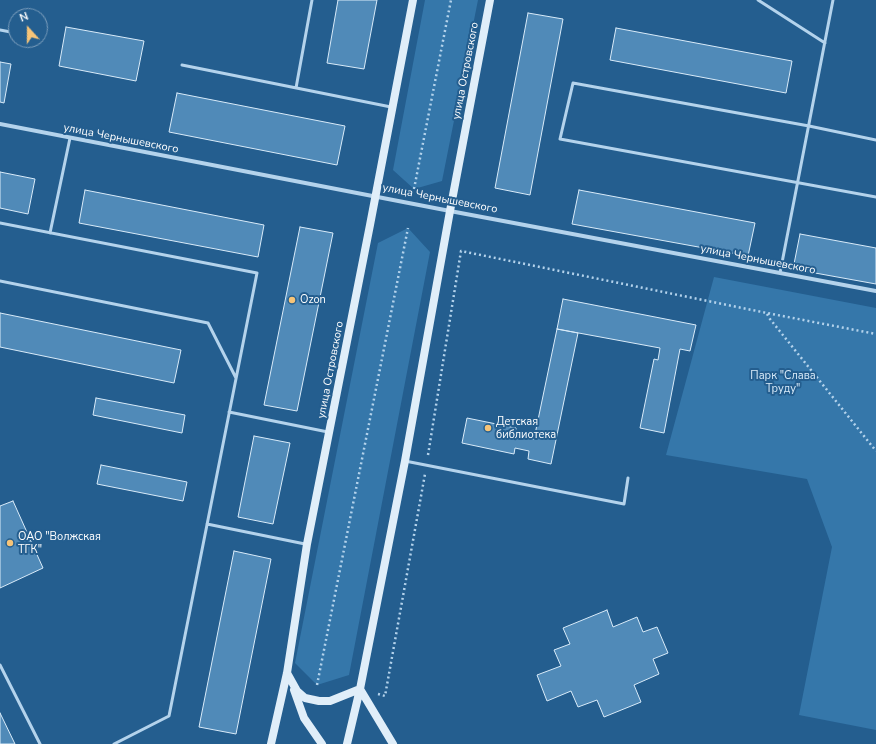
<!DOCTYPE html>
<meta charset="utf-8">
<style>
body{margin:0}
#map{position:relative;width:876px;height:744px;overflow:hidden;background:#245e8f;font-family:"Nunito Sans",sans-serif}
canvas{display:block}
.north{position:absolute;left:8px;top:8px;width:40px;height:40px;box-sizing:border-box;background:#245e8f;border:1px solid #7c9ebc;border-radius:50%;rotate:339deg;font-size:11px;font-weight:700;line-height:16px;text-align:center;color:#fff}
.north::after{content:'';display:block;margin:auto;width:14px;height:18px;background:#f6c478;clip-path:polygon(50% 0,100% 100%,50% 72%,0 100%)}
</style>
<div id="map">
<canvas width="876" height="744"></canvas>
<div class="north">N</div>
</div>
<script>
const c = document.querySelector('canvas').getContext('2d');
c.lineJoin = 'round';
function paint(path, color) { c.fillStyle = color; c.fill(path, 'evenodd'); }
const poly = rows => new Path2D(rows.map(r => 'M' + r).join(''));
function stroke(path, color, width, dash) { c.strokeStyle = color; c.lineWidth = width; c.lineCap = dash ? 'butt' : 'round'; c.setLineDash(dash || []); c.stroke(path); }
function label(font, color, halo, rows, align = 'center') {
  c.font = font + ' "Nunito Sans",sans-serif'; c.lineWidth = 4; c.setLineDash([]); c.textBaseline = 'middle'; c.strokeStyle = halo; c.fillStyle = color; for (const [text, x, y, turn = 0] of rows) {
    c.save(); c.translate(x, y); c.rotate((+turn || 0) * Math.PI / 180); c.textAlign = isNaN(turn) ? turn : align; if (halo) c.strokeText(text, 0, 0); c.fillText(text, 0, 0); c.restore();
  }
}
paint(poly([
 [425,0,478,0,442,181,414,189,393,170],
 [408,228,430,252,349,675,317,685,295,663,378,243],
 [714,277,876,308,876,730,799,715,832,547,807,479,666,455]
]), '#3577aa');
const building = poly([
 [338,0,377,0,364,69,327,63,338,0],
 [528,13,563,19,530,195,495,188,528,13],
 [66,27,144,41,136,81,59,66,66,27],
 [616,28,792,61,786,93,610,60,616,28],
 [0,62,11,64,4,103,0,102,0,62],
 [177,93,345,126,337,165,169,132,177,93],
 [0,172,35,179,28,214,0,208,0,172],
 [85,190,264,225,258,257,79,223,85,190],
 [579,190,755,223,748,256,572,224,579,190],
 [300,227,333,233,297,411,264,405,300,227],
 [800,234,876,248,876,284,793,269,800,234],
 [563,299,696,325,690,351,680,349,664,433,640,428,654,359,658,360,660,348,557,329,563,299],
 [0,313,181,350,174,383,0,347,0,313],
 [557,329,578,333,551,464,528,459,529,451,515,448,514,454,462,443,467,418,516,428,515,435,534,439,557,329],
 [96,398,185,415,182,433,93,415,96,398],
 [254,436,290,443,273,524,238,517,254,436],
 [101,465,187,482,183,501,97,484,101,465],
 [13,501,43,568,0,588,0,506,13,501],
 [234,551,271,559,236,734,199,727,234,551],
 [607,610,613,627,637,617,643,632,657,627,668,653,653,659,659,674,634,685,641,702,604,717,597,700,578,707,571,691,547,701,537,675,561,666,554,650,570,644,563,628,607,610],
 [0,713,15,744,0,744,0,713]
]);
paint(building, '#508ab8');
stroke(building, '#d9ebf9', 1);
stroke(poly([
 [414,189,451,0],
 [767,314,770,319,876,451],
 [428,455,461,251,767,313,876,334],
 [317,685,408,228],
 [378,694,385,696,425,474]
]), '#b4d3ec', 2.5, [2, 3]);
stroke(poly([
 [758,0,825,43],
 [0,30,16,33],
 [182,65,391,107],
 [296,88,312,0],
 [876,140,809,126,573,83,560,139,876,197],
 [0,223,257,273,169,716,114,744],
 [50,233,70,138],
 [780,273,833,0],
 [0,281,208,323,236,378],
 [229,412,328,432],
 [405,461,624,504,628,478],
 [207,524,305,544],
 [0,665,40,744]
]), '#b4d3ec', 3);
stroke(poly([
 [0,124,450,211,876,291]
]), '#b4d3ec', 4);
stroke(poly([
 [287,673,297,691,305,698,319,701,330,701,360,689],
 [360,689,393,744],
 [294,690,304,718,322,744],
 [271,744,287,673,307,544,370,225,413,0],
 [347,744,360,689,405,461,450,211,490,0]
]), '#e0eef9', 8);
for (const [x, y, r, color] of [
 [292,300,4,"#f6c478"],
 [488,428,4,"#f6c478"],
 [10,543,4,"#f6c478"]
]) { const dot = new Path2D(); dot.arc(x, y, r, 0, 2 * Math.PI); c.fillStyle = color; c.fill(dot); stroke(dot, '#245e8f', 1.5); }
label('11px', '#fff', '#245e8f', [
 ["улица Островского",466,71,-79],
 ["улица Чернышевского",121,139,11],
 ["улица Чернышевского",440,199,11],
 ["улица Чернышевского",758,260,11],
 ["улица Островского",331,370,-79]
]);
label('11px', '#fff', '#245e8f', [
 ["Ozon",300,300],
 ["Детская",496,422],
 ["библиотека",496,435],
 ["ОАО \"Волжская",18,537],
 ["ТГК\"",18,550]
], 'left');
label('11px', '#d9ebf9', '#245e8f', [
 ["Парк \"Слава",783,376],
 ["Труду\"",783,389]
]);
</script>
